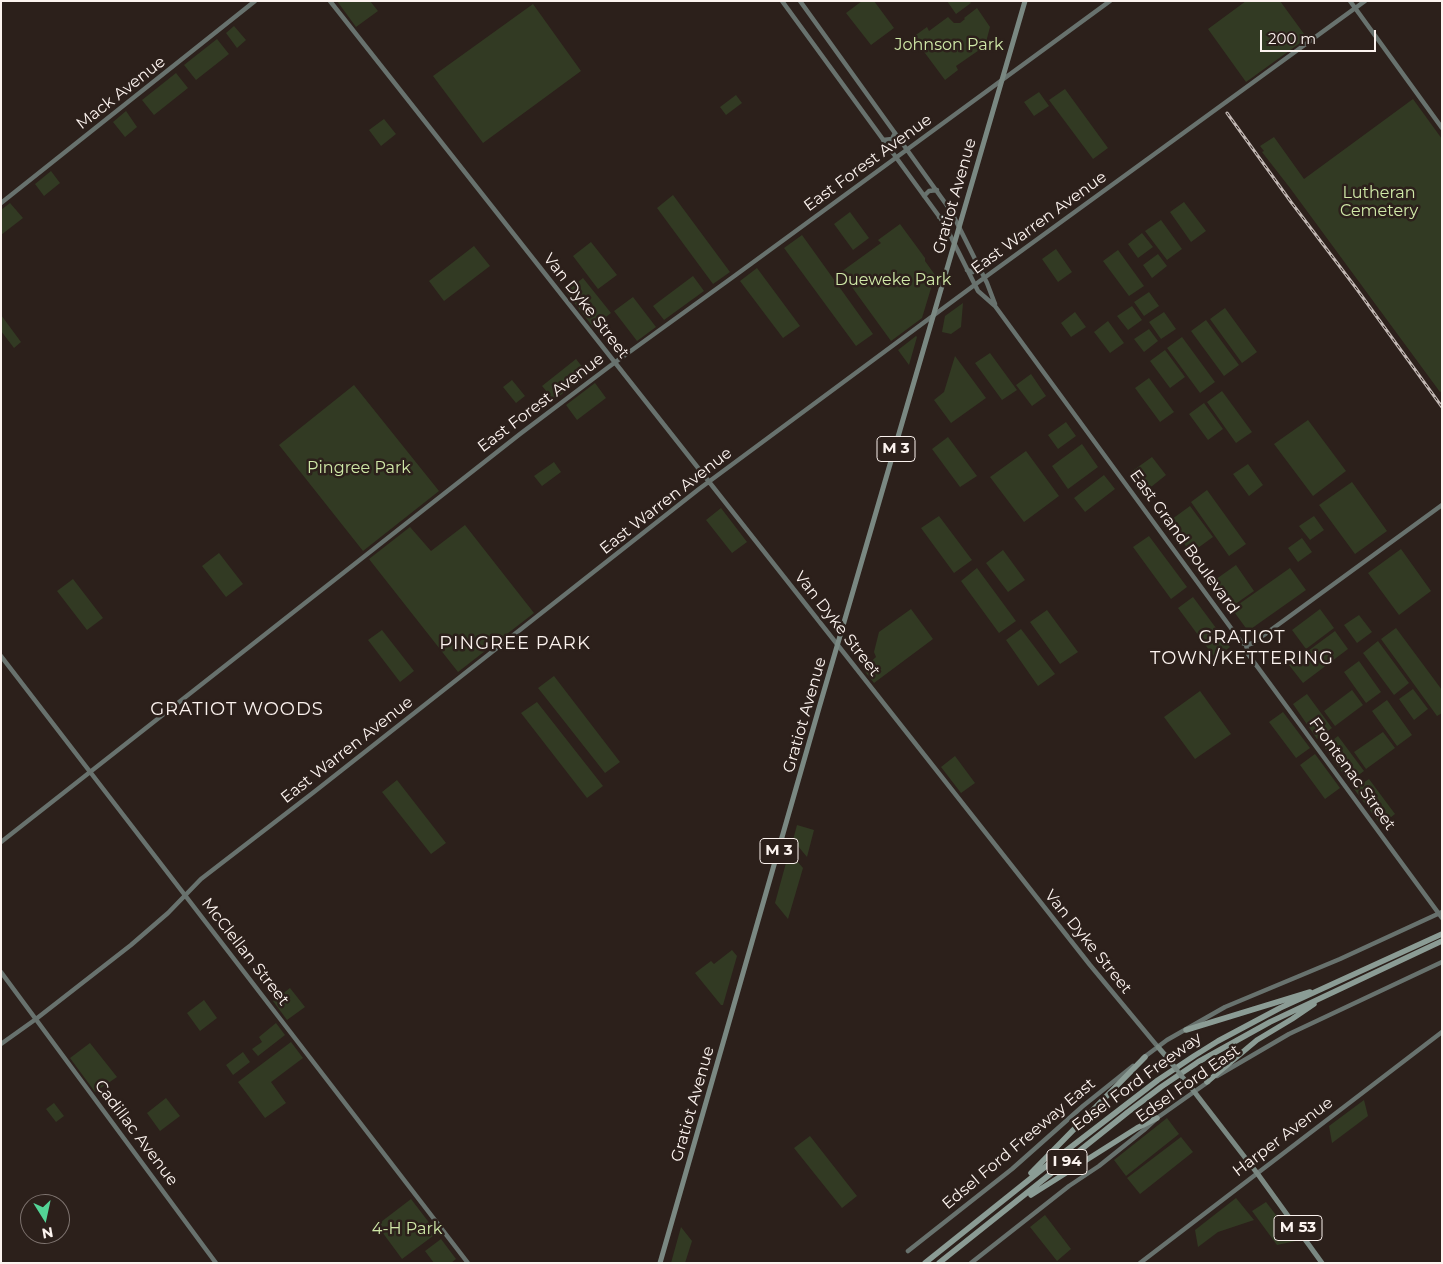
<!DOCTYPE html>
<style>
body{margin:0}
#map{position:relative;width:1443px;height:1264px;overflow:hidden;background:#2c201b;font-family:Montserrat,sans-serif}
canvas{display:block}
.frame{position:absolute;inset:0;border:2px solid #fcf3ef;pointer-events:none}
.north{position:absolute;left:20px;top:1194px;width:50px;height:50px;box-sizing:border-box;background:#2c201b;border:1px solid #7f7470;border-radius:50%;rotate:170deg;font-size:14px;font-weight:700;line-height:20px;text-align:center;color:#fcf3ef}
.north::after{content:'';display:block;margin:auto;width:18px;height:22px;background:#53d396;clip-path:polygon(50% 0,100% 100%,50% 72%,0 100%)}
.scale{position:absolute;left:1260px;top:30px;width:116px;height:22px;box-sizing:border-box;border:2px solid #fcf3ef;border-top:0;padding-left:6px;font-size:15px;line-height:18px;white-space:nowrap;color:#fcf3ef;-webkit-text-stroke:4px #2c201b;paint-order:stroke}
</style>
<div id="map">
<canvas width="1443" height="1264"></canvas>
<div class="frame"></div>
<div class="north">N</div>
<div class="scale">200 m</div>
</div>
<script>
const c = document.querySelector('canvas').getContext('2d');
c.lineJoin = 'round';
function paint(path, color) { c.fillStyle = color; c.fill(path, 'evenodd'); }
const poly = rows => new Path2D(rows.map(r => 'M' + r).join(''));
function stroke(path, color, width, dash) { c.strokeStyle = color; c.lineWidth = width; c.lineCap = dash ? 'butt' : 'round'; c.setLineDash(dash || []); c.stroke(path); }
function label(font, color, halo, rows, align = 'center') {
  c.font = font + ' Montserrat,sans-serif'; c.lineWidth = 5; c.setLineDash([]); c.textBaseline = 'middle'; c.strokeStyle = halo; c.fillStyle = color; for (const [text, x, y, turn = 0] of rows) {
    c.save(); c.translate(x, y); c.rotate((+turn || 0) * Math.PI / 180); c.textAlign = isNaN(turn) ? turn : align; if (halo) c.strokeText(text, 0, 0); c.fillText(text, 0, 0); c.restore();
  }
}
paint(poly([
 [337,1,370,1,378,11,356,27],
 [862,1,874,1,894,28,871,45,846,13],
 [947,1,969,1,971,3,956,14],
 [1246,1,1280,1,1307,38,1246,82,1208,29],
 [533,4,581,71,483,143,433,76],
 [977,8,990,27,985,46,956,66,958,70,945,80,913,37,927,27,929,31,948,17,954,23,960,23,965,19,964,18],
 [234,26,246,40,237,48,226,33],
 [217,39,229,54,196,80,184,65],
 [176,73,188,88,154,115,142,100],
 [1065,89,1108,148,1093,159,1049,100],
 [1039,92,1049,106,1034,116,1024,102],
 [736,95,742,103,726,115,720,107],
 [1413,99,1442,139,1442,391,1440,392,1290,188,1262,152,1264,151,1260,146,1274,137,1304,179],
 [126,111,137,127,125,137,113,122],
 [384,119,396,134,381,146,369,130],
 [51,171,60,183,44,196,35,184],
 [673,195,730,272,713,284,657,208],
 [1184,202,1206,231,1191,242,1170,212],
 [10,203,23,218,1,235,1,210],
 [850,212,869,238,853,250,834,224],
 [1161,220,1182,249,1167,260,1145,231],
 [900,224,925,258,925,261,935,275,922,318,891,341,841,272,881,243,878,240],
 [1142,233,1153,247,1138,258,1128,244],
 [802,235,873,334,856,346,784,248],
 [591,242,617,275,598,289,573,256],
 [474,246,490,266,444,301,429,281],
 [1056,249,1072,272,1058,282,1042,259],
 [1118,250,1144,286,1129,296,1103,261],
 [1158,254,1167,266,1152,278,1143,265],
 [757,268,800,326,783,338,740,281],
 [693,276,704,291,664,320,653,306],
 [583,278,611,313,593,327,566,292],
 [1149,292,1159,306,1144,316,1134,302],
 [633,297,656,327,637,341,614,311],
 [963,303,961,327,951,334,942,332,945,316],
 [1132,306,1142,320,1128,330,1117,316],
 [1225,308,1257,352,1242,363,1210,319],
 [1075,312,1086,327,1071,337,1061,323],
 [1164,312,1176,329,1161,339,1149,322],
 [1,315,21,342,14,348,1,331],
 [1206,320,1239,365,1224,376,1191,331],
 [1108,321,1124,343,1110,353,1094,332],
 [1149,329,1158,341,1144,352,1134,339],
 [916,336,917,337,909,365,898,350],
 [1182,337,1215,382,1200,393,1167,348],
 [1165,350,1185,377,1170,388,1150,361],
 [990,353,1017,390,1002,400,975,363],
 [955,356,986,398,951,423,934,400,944,392],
 [576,359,588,374,554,400,542,386],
 [1031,374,1046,396,1032,406,1016,385],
 [1149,378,1174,412,1160,422,1135,388],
 [512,380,525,396,516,403,503,387],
 [595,383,606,398,577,420,566,405],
 [354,385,439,491,363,551,279,445],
 [1222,391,1252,432,1236,443,1207,402],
 [1204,403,1223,429,1208,440,1189,414],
 [1308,420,1346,471,1313,496,1274,444],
 [1066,422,1076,436,1058,449,1048,435],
 [948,437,977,476,960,487,932,449],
 [1082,444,1098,467,1068,489,1052,466],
 [1026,451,1059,496,1024,522,990,477],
 [1152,457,1166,475,1146,491,1131,472],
 [554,462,561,472,542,486,534,476],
 [1248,464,1263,485,1249,496,1233,474],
 [1104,475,1115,489,1085,512,1074,498],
 [1352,482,1387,531,1355,554,1319,505],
 [1207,490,1246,544,1229,556,1191,502],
 [1190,506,1213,537,1191,553,1168,522],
 [721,508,747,542,732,553,706,520],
 [939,516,972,560,954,573,921,528],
 [1314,516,1324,530,1310,540,1299,526],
 [465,525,534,613,458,672,369,559,410,527,431,551],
 [1149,536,1187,587,1171,599,1133,547],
 [1302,538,1312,552,1298,562,1288,548],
 [1401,549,1431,591,1399,615,1368,573],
 [1003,550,1025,580,1008,592,986,563],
 [219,553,243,584,226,597,202,566],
 [1236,565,1254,591,1231,607,1212,582],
 [977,568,1016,621,999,633,961,581],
 [1290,568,1306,590,1248,631,1232,609],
 [73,579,103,618,87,630,57,591],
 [1193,597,1230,647,1215,658,1178,608],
 [911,609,933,639,874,683,863,669,876,657,874,652,879,632],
 [1320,609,1334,628,1306,649,1292,630],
 [1047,610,1078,652,1060,664,1030,622],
 [1359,615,1372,632,1357,643,1344,625],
 [1396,628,1442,690,1442,713,1437,716,1381,639],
 [1021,629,1055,674,1038,686,1006,640],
 [382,630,414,671,400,682,368,640],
 [1335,631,1348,649,1303,683,1289,665],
 [1378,641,1409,683,1394,695,1363,653],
 [1359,661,1381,692,1366,703,1344,672],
 [554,676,620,762,605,773,538,688],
 [1413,689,1428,709,1414,720,1399,699],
 [1352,690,1363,705,1335,726,1324,711],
 [1200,691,1231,734,1195,759,1164,717],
 [1307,694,1332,728,1317,739,1293,704],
 [1387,700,1412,735,1397,746,1372,711],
 [537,702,603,786,587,798,521,713],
 [1283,712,1310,748,1296,758,1269,722],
 [1383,732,1395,748,1366,769,1354,752],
 [1338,736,1364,771,1349,782,1324,747],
 [1315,754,1340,788,1325,799,1300,765],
 [955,756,975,783,961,793,941,767],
 [1369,779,1395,814,1381,825,1354,789],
 [397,780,446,843,431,854,382,792],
 [797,825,814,830,807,857,793,840],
 [789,852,803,868,788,919,775,903],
 [732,950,737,956,723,1005,721,1005,695,973,711,961,714,964],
 [290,988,305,1007,287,1020,273,1001],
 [204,1000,217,1018,200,1031,187,1013],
 [276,1023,285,1035,258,1056,252,1049,262,1042,259,1037],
 [291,1042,303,1058,271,1082,286,1103,265,1118,238,1082],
 [90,1043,117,1077,95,1092,70,1058],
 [243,1052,250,1062,233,1075,226,1065],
 [166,1098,180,1116,160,1131,147,1113],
 [1364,1100,1368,1116,1332,1143,1329,1126],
 [54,1103,64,1116,56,1122,46,1109],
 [1167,1118,1179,1134,1126,1176,1114,1160],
 [810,1136,857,1196,842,1208,794,1148],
 [1181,1137,1193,1152,1140,1194,1127,1178],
 [1236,1198,1254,1220,1218,1232,1198,1247,1195,1230],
 [411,1199,437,1233,402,1259,377,1225],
 [1266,1202,1296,1241,1277,1245,1252,1211],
 [1045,1215,1071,1249,1057,1261,1030,1227],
 [681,1227,692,1241,685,1263,671,1263],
 [441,1239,456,1259,451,1263,434,1263,425,1251]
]), '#323a23');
stroke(poly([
 [330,1,1090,965,1158,1047],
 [782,1,941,219,948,231,978,291,995,306,1242,643,1247,645,1253,643,1442,505],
 [800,1,951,211,987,283,995,304],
 [1350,1,1442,128],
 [883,140,892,139,895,133],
 [924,196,929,191,937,190],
 [1,203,255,1],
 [939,217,946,216,951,211],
 [967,270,973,272,978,265],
 [1246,645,1248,654,1442,918],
 [1,656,468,1263],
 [1,842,520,434,610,366,733,277,1110,1],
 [1,972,216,1263],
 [1,1044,36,1019,131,945,168,913,201,879,314,792,699,489,984,278,1365,1],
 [1143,1058,1167,1040,1225,1007,1340,959,1442,912],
 [1217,1076,1289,1034,1442,962],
 [908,1251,1012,1169,1083,1106,1133,1066],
 [971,1263,1069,1186,1099,1166,1144,1130,1157,1118,1208,1082],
 [1140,1263,1442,1032]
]), '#68726e', 4.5);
stroke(poly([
 [1158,1047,1165,1055],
 [1189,1085,1257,1173,1322,1263],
 [660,1263,819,708,1025,1]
]), '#7a8882', 5);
stroke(poly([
 [1186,1030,1310,992],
 [1207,1082,1257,1040,1292,1019,1314,1004],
 [1031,1173,1145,1057],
 [1031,1195,1137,1128,1157,1118],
 [925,1263,1045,1167,1158,1080,1194,1056,1218,1041,1280,1008,1442,934],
 [939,1263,1128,1112,1161,1087,1198,1062,1270,1022,1442,941]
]), '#8b9c95', 5.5);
const rail = poly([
 [1227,113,1291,202,1356,288,1442,407]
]);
stroke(rail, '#c0b6b2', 3);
stroke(rail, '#2c201b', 1, [4]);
stroke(poly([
 [1165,1055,1177,1070],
 [1179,1073,1189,1085]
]), '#7a8882', 5);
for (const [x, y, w] of [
 [896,449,38],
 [779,851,38],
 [1067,1162,40],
 [1298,1228,48]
]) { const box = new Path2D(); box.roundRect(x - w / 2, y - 12.5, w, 25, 4); c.fillStyle = '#2c201b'; c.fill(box); stroke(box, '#fcf3ef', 1); }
label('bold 15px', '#fcf3ef', null, [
 ["M 3",896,449],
 ["M 3",779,851],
 ["I 94",1067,1162],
 ["M 53",1298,1228]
]);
label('16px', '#d0e9a8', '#2c201b', [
 ["Johnson Park",949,45],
 ["Lutheran",1379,193],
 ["Cemetery",1379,211],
 ["Dueweke Park",893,280],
 ["Pingree Park",359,468],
 ["4-H Park",407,1229]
]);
label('16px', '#fcf3ef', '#2c201b', [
 ["Mack Avenue",121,93,-38],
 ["East Forest Avenue",868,163,-36],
 ["Gratiot Avenue",955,196,-74],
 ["East Warren Avenue",1039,223,-36],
 ["Van Dyke Street",586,306,52],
 ["East Forest Avenue",541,403,-37],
 ["East Warren Avenue",666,501,-38],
 ["East Grand Boulevard",1184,542,54],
 ["Van Dyke Street",837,624,52],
 ["Gratiot Avenue",805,715,-74],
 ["East Warren Avenue",347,750,-38],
 ["Frontenac Street",1352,774,54],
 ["Van Dyke Street",1088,942,51],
 ["McClellan Street",245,952,52],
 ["Edsel Ford Freeway",1137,1082,-36],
 ["Edsel Ford East",1188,1084,-35],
 ["Gratiot Avenue",693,1104,-74],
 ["Cadillac Avenue",136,1133,53],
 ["Harper Avenue",1283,1137,-37],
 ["Edsel Ford Freeway East",1019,1144,-40]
]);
c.letterSpacing = '1px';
label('18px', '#fcf3ef', '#2c201b', [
 ["GRATIOT",1242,638],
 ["TOWN/KETTERING",1242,659],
 ["PINGREE PARK",515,644],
 ["GRATIOT WOODS",237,710]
]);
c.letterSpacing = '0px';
</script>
